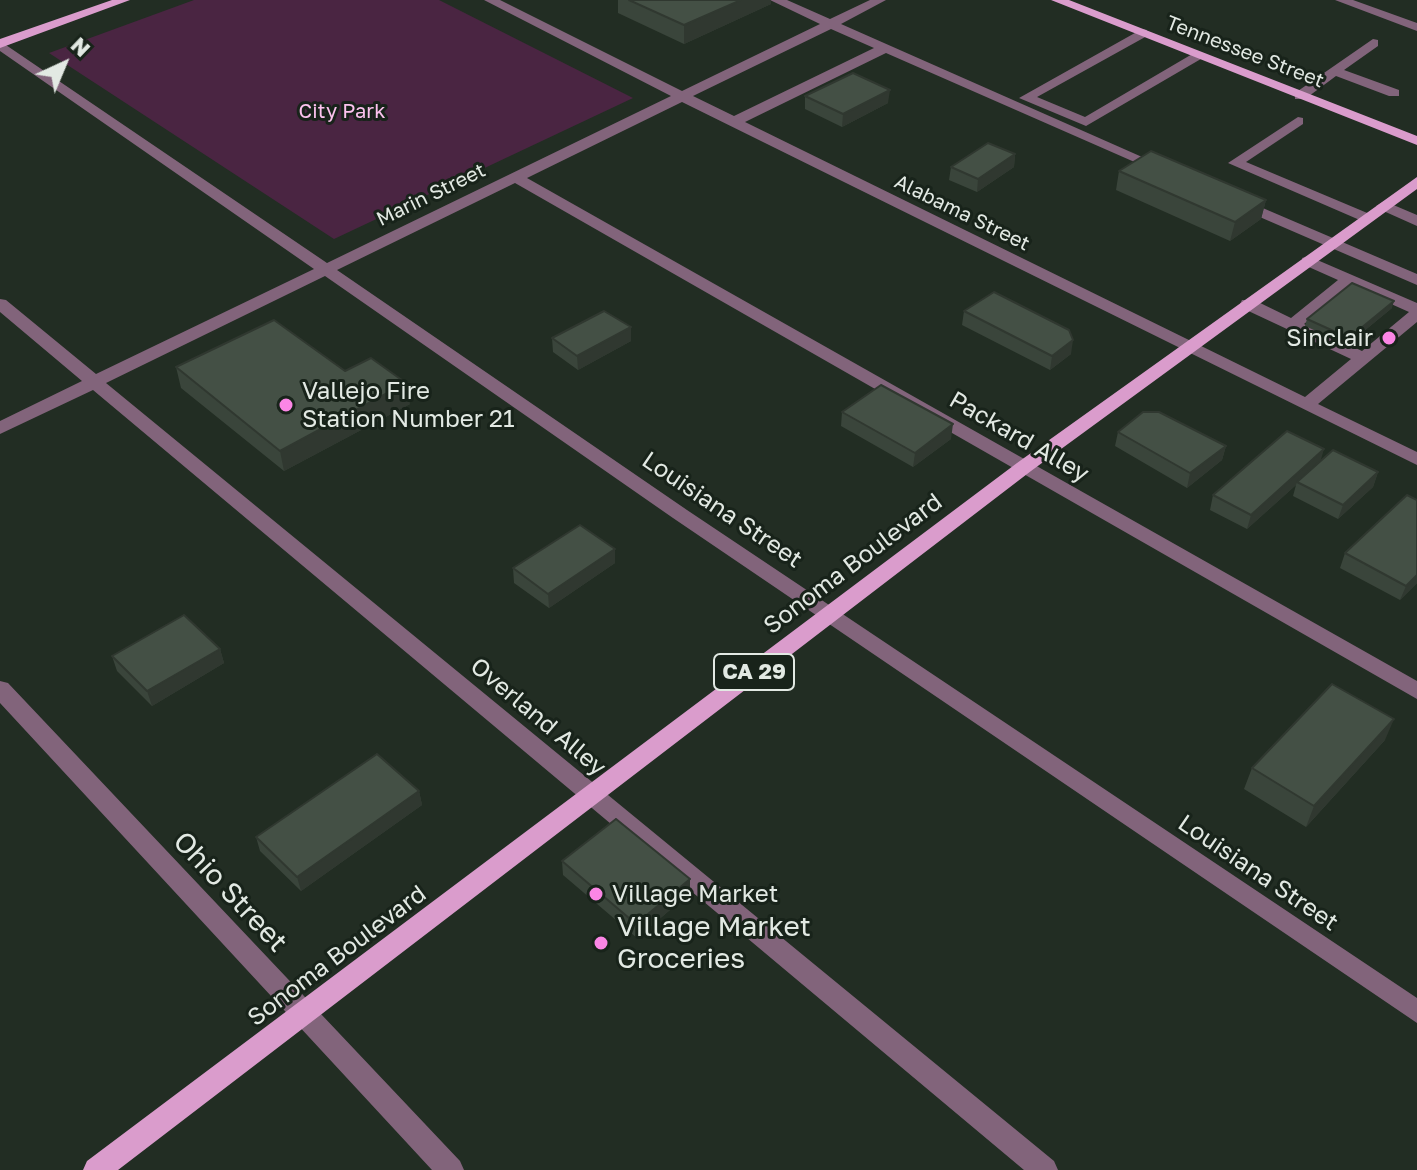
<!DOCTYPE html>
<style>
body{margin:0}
#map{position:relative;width:1417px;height:1170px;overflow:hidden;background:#222d23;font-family:"Golos Text",sans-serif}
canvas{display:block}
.north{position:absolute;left:24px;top:24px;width:80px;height:80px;-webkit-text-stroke:6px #18231a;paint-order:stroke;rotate:44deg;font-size:22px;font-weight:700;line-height:32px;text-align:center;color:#e2e9e3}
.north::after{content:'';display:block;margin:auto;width:28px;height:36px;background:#e2e9e3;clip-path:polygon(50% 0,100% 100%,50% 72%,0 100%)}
</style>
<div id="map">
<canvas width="1417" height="1170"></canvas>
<div class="north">N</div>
</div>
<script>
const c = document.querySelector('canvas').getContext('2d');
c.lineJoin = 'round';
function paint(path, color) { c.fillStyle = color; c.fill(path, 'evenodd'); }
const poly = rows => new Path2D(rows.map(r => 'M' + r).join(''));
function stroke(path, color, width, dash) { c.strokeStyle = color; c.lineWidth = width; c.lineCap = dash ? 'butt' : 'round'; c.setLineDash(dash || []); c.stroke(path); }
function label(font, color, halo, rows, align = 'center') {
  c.font = font + ' "Golos Text",sans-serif'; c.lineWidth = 6; c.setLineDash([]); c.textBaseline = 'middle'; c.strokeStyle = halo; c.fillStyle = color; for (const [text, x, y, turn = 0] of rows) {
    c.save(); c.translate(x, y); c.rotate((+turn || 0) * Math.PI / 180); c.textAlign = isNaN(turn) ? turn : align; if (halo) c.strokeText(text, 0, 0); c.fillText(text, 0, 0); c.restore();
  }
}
paint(poly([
 [194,0,439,0,633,98,334,239,49,53]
]), '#4a2542');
paint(poly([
 [484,0,500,0,682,91,820,24,770,0,787,0,830,19,870,0,886,0,841,24,1167,168,1160,172,1155,171,886,53,745,122,1305,397,1351,359,1242,308,1240,304,1242,300,1254,300,1291,318,1338,280,1302,264,1302,258,1308,256,1417,303,1417,322,1318,404,1417,452,1417,465,682,102,527,178,1417,681,1417,699,515,183,337,270,687,510,1417,998,1417,1023,673,518,325,276,106,383,1054,1161,1058,1170,1024,1170,93,390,0,434,0,421,82,381,0,312,0,299,6,300,96,374,314,269,0,51,0,41,327,263,671,96,484,0],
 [831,29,874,48,734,116,693,96,831,29],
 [1351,286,1409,312,1362,351,1304,324,1351,286],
 [1335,0,1353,0,1417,23,1417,31,1335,0],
 [1142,29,1147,30,1147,36,1037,97,1085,117,1194,53,1206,56,1086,126,1019,98,1142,29],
 [1373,39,1378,40,1378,46,1344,70,1399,90,1399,96,1389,96,1336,76,1305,99,1295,99,1295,93,1373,39],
 [1298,117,1303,118,1303,124,1246,162,1372,215,1372,221,1362,221,1228,163,1298,117],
 [1237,197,1417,274,1417,285,1232,205,1229,202,1237,197],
 [1384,201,1417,215,1417,226,1379,209,1376,206,1384,201],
 [0,681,8,683,460,1161,464,1170,432,1170,0,703,0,681]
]), '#82647b');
paint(poly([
 [112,0,130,0,0,48,0,39,112,0],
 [1051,0,1069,0,1417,136,1417,145,1051,0],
 [1417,177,1417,189,1031,471,118,1170,83,1170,87,1161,1017,463,1417,177]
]), '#da9ccc');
paint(poly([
 [618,0,771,0,771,4,684,44,618,13],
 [805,96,888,103,842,127,805,109],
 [1015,154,1014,167,977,192,949,180,951,167],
 [1119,171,1266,200,1261,219,1230,241,1116,190],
 [1392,308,1347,345,1305,326,1307,319],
 [964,311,1071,354,1050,370,962,325],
 [552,338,631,341,578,370,553,352],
 [176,367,345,371,410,404,284,471,181,388],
 [842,412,951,439,913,467,841,426],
 [1118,432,1226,446,1222,460,1187,488,1115,446],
 [1320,461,1378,472,1373,487,1338,519,1293,496,1296,485,1247,529,1210,510,1213,495],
 [1345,553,1417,583,1400,600,1340,568],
 [615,563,549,608,514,583,513,568],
 [220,649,224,663,152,706,117,671,112,656],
 [1385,740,1306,827,1244,789,1252,768],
 [419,791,422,805,301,891,260,851,256,837],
 [562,861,690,893,637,938,563,875]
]), '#3a453b');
paint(poly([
 [741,0,771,0,771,4,684,44,684,25],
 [890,90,888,103,842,127,843,114],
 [1015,154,1014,167,977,192,978,179],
 [1266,200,1261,219,1230,241,1235,222],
 [1394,301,1392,308,1347,345,1349,338],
 [631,327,631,341,578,370,577,356],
 [1073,340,1071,354,1050,370,1052,356],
 [406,383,410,404,284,471,280,451],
 [953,424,951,439,913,467,915,453],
 [1226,446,1222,460,1187,488,1190,473],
 [1324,449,1320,463,1297,482,1296,485,1247,529,1251,515],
 [1378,472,1373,487,1338,519,1343,505],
 [615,549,615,563,549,608,548,594],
 [1417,575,1417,583,1400,600,1406,586],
 [220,649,224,663,152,706,147,691],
 [1394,719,1385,740,1306,827,1314,806],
 [419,791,422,805,301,891,297,877],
 [690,879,690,893,637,938,636,924]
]), '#303830');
const building = poly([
 [629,0,741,0,684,25,629,0],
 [853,73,890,90,843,114,805,96,853,73],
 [988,143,1015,154,978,179,951,167,988,143],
 [1151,151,1266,200,1235,222,1119,171,1151,151],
 [1352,283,1394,301,1349,338,1307,319,1352,283],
 [994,292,1069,330,1073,340,1052,356,964,311,994,292],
 [604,311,631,327,577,356,552,338,604,311],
 [274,320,345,371,371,358,406,383,280,451,176,367,274,320],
 [881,385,953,424,915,453,842,412,881,385],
 [1143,412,1159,412,1226,446,1190,473,1118,432,1143,412],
 [1287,431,1324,449,1251,515,1213,495,1287,431],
 [1333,450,1378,472,1343,505,1297,482,1333,450],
 [1407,495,1417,500,1417,575,1406,586,1345,553,1407,495],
 [580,525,615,549,548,594,513,568,580,525],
 [184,615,220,649,147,691,112,656,184,615],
 [1332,684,1394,719,1314,806,1252,768,1332,684],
 [377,754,419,791,297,877,256,837,377,754],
 [616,819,690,879,636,924,562,861,616,819]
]);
paint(building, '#445045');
stroke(building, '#303830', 2);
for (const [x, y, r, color] of [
 [1389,338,8,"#fb86e5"],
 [286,405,8,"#fb86e5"],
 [596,894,8,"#fb86e5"],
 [601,943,8,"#fb86e5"]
]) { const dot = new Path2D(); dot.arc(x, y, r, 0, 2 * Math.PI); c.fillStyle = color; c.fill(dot); stroke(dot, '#18231a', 3); }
label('20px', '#e2e9e3', '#18231a', [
 ["Tennessee Street",1245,52,21],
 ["Marin Street",431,195,-26],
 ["Alabama Street",962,213,26]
]);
label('20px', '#fcc2ee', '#18231a', [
 ["City Park",342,112]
]);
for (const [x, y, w] of [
 [754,672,80]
]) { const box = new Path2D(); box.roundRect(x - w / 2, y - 18, w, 36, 6); c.fillStyle = '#18231a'; c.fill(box); stroke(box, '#e2e9e3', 2); }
label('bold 22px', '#e2e9e3', null, [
 ["CA 29",754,672]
]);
label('24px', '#e2e9e3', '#18231a', [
 ["Sinclair",1373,338,"right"],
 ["Vallejo Fire",302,391],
 ["Station Number 21",302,419],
 ["Village Market",612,894]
], 'left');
label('24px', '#e2e9e3', '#18231a', [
 ["Packard Alley",1019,437,30],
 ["Louisiana Street",722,510,34],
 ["Sonoma Boulevard",853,564,-37],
 ["Overland Alley",538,717,40],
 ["Louisiana Street",1258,873,34],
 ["Sonoma Boulevard",337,956,-37]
]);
label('28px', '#e2e9e3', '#18231a', [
 ["Ohio Street",230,892,47]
]);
label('28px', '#e2e9e3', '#18231a', [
 ["Village Market",617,927],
 ["Groceries",617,959]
], 'left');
</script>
